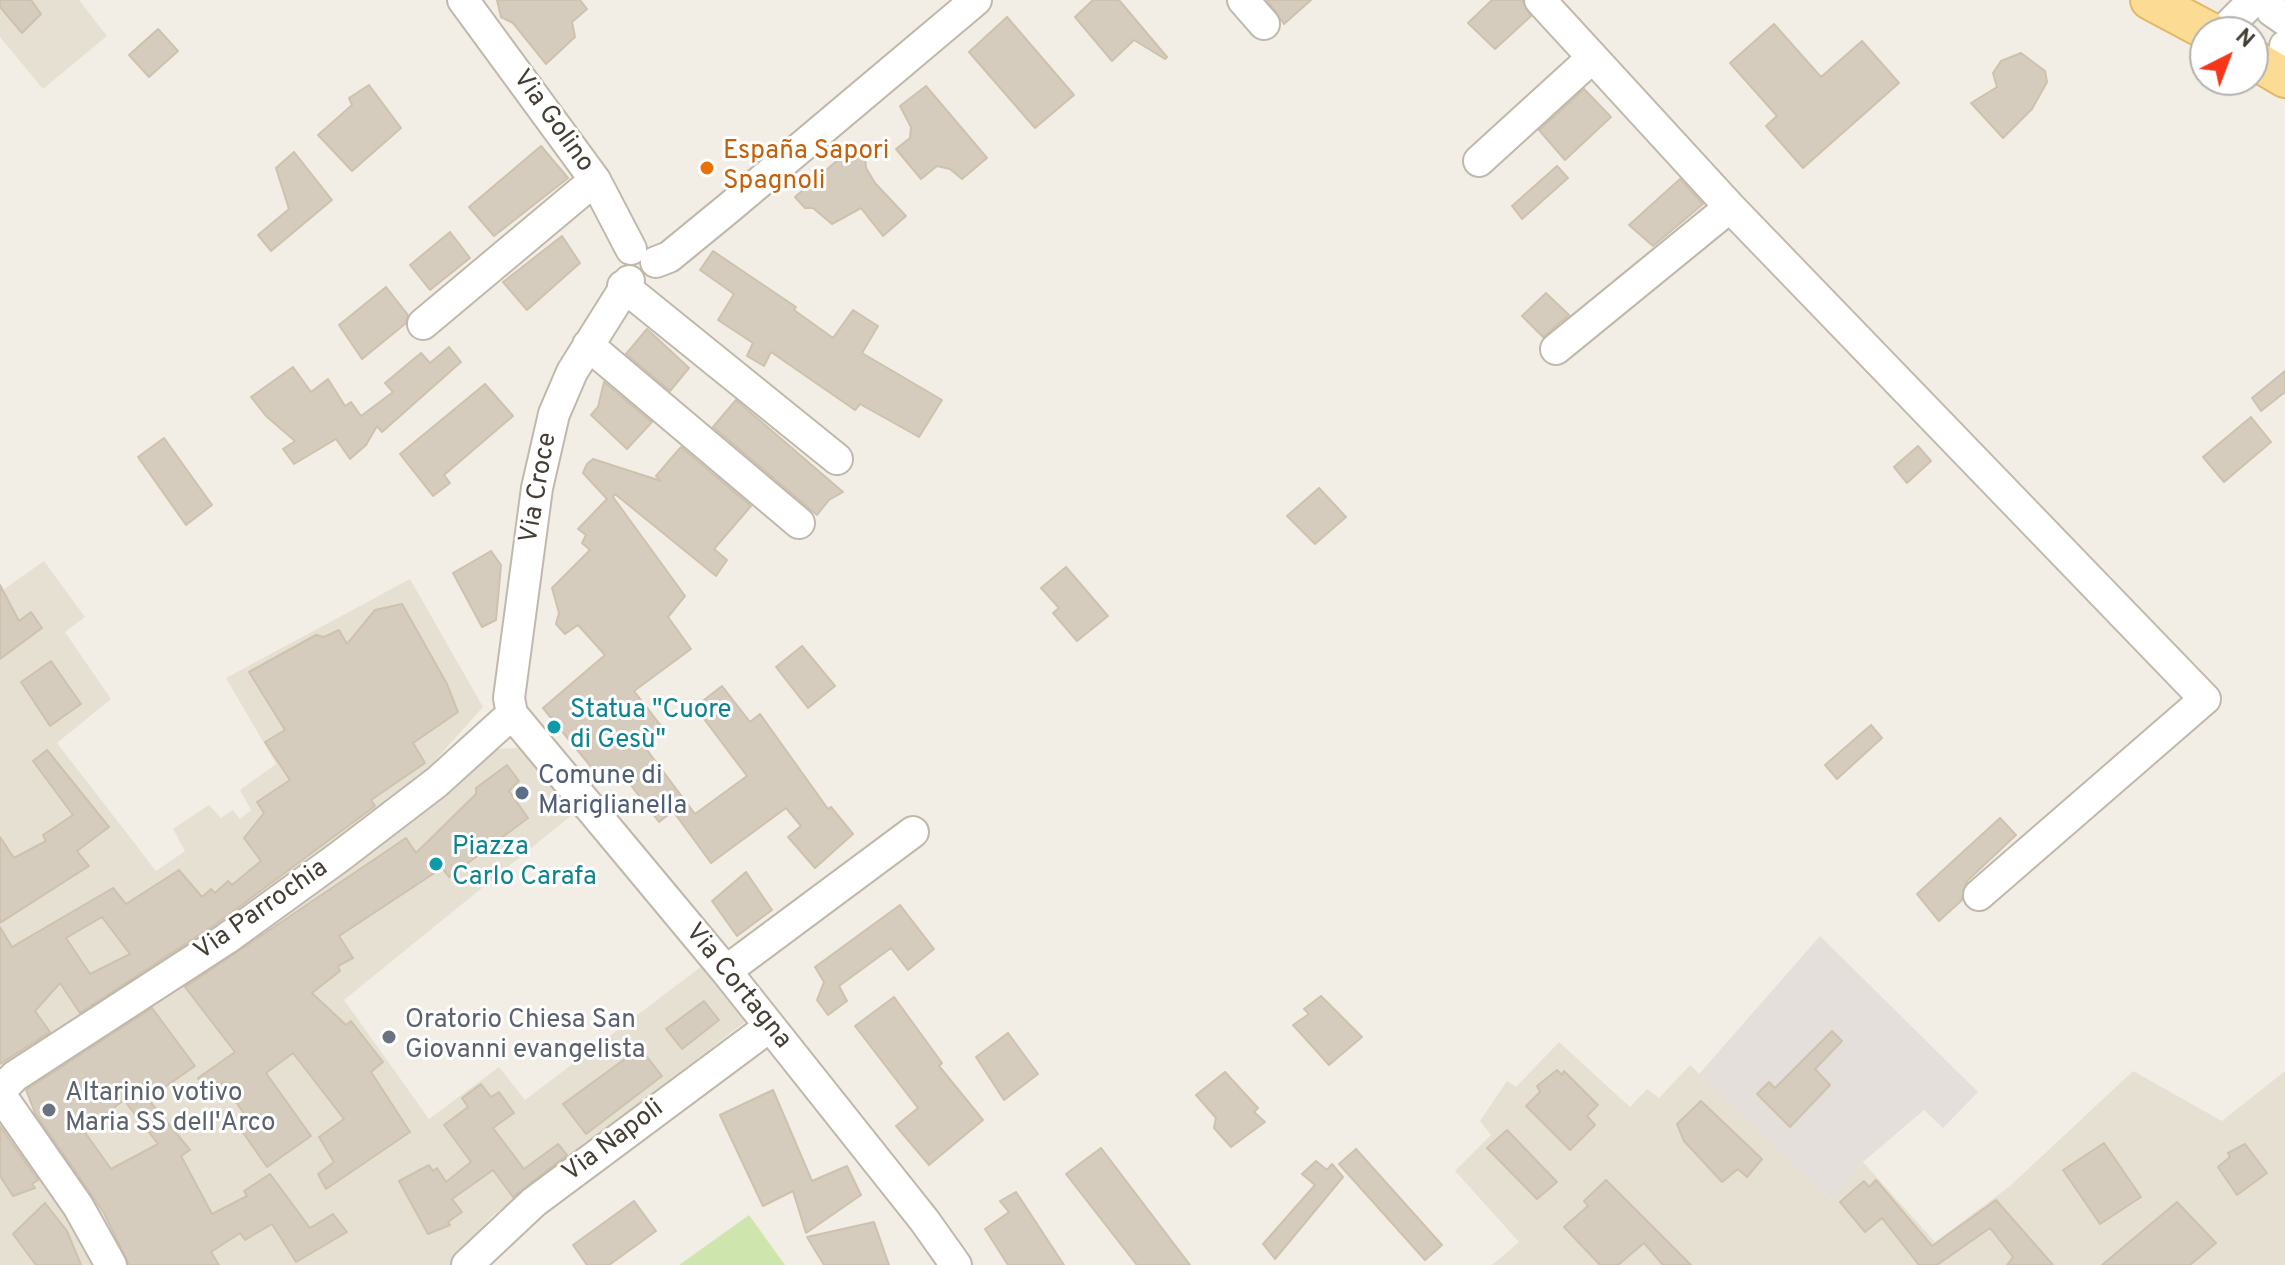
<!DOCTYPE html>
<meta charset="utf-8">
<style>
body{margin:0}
#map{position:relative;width:2285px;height:1265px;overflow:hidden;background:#f2eee5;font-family:Overpass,sans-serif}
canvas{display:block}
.north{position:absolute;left:2189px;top:16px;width:80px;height:80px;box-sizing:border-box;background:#fff;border:2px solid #b4b2ae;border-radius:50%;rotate:42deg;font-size:22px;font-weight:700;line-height:32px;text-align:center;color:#443e35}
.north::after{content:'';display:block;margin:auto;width:28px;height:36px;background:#f53619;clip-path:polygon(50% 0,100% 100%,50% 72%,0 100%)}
</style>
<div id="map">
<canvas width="2285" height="1265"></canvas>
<div class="north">N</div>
</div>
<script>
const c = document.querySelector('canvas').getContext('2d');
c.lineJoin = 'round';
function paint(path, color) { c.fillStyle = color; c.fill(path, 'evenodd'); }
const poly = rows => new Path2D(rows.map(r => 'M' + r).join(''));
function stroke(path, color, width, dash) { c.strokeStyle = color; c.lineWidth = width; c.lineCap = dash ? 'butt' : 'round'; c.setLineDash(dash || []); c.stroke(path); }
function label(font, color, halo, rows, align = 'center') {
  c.font = font + ' Overpass,sans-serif'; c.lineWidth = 6; c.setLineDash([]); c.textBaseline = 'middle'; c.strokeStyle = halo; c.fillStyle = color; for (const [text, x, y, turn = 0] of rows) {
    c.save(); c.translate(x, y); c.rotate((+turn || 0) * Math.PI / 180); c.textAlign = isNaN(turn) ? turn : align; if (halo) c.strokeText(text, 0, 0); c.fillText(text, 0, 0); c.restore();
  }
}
paint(poly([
 [0,0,79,0,107,36,43,89,0,37],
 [44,561,85,617,65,632,111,699,57,743,156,871,185,851,173,829,209,805,221,818,233,810,240,819,251,810,240,790,276,764,226,678,410,579,483,707,405,794,368,828,8,1066,0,1064,0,592],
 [519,748,532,752,578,810,344,1000,429,1119,499,1067,525,1100,702,966,745,1022,492,1216,450,1265,123,1265,51,1153,23,1082,366,851,497,749],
 [1559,1042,1630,1107,1647,1089,1659,1098,1690,1065,1831,1199,1863,1162,1935,1242,2010,1186,2133,1071,2222,1121,2285,1071,2285,1265,1492,1265,1519,1242,1455,1171,1491,1135,1480,1121,1507,1081,1516,1087],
 [0,1114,101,1265,0,1265]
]), '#e6e0d3');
paint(poly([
 [1820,936,1978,1092,1943,1128,1924,1110,1863,1162,1831,1199,1699,1074]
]), '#e4dfda');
paint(poly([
 [749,1215,785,1265,679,1265]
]), '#cee6ae');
const building = poly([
 [0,0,31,0,41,14,22,33,0,7,0,0],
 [497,0,580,0,587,9,572,22,575,37,546,64,513,23,501,17,497,0],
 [1093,0,1119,0,1167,57,1165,59,1134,40,1112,61,1075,17,1093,0],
 [1267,0,1311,0,1284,24,1267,0],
 [1492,0,1522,0,1531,16,1495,49,1468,23,1492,0],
 [1007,17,1074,95,1035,128,969,52,1007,17],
 [1774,24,1821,77,1862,41,1899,83,1803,168,1766,126,1777,116,1730,63,1774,24],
 [158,29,178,51,149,77,129,55,158,29],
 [2021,53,2045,71,2047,82,2032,109,2003,138,1971,103,1997,87,1993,73,2001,61,2021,53],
 [369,85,401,128,352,171,318,135,352,105,349,98,369,85],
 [926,86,987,158,962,179,950,169,937,166,921,179,896,149,910,138,911,127,900,106,926,86],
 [1584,89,1611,117,1565,160,1539,130,1584,89],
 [855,145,865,156,866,168,875,183,906,216,883,236,861,208,832,224,813,208,805,208,795,197,855,145],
 [541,146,568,178,494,236,469,207,541,146],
 [294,152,332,200,271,251,258,235,289,209,276,168,294,152],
 [1557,166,1568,178,1522,219,1512,206,1557,166],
 [1680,179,1703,204,1653,246,1629,225,1680,179],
 [450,232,470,258,430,290,410,265,450,232],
 [562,236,580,263,527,310,503,282,562,236],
 [713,251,796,307,794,310,833,338,853,310,878,326,862,353,942,400,919,437,860,404,855,410,771,352,764,366,747,356,753,343,718,320,734,294,700,270,713,251],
 [386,287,408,315,405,324,362,359,339,325,386,287],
 [1546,293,1569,315,1543,337,1522,316,1546,293],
 [647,329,689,368,670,391,626,354,647,329],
 [449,347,461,362,382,432,377,426,366,445,350,459,336,439,294,464,283,449,295,441,266,416,251,397,293,367,311,392,328,379,345,406,351,402,361,416,393,392,385,383,421,353,430,363,449,347],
 [2285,371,2285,392,2261,411,2252,398,2285,371],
 [604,382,652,422,627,449,591,415,598,407,604,382],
 [485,384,513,416,444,475,450,483,433,496,400,454,485,384],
 [736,400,843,492,829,500,817,515,713,427,736,400],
 [2251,417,2271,442,2224,482,2203,457,2251,417],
 [164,438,212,505,186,525,138,457,164,438],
 [1918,446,1931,461,1907,483,1894,467,1918,446],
 [681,447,751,506,714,549,727,560,716,576,615,494,613,497,685,596,668,617,691,649,634,691,665,731,644,746,695,814,747,776,695,707,722,686,750,722,760,714,828,809,831,807,853,834,815,868,788,837,801,826,786,808,711,863,673,811,659,822,617,767,601,779,543,708,605,655,578,625,565,634,556,624,559,613,552,588,590,550,582,543,586,535,578,529,607,499,583,473,587,464,593,459,661,481,656,476,681,447],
 [1319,488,1346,517,1315,544,1287,516,1319,488],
 [491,551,501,565,496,620,482,627,453,573,491,551],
 [1066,567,1108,616,1077,641,1053,613,1059,608,1041,588,1066,567],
 [0,585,19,621,31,612,42,628,0,659,0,585],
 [402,604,447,684,458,712,413,743,425,763,371,800,375,806,216,924,80,1013,60,983,35,1011,50,1032,0,1064,0,927,12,947,113,888,126,904,179,870,202,897,211,889,215,893,228,881,232,885,261,861,244,838,264,813,257,802,290,780,265,742,285,730,249,672,316,635,324,637,339,630,347,644,375,610,402,604],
 [102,917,130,954,90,974,66,938,102,917],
 [802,646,835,686,808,708,776,667,802,646],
 [51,661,81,704,50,726,21,682,51,661],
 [1871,725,1882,738,1837,779,1825,765,1871,725],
 [47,750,109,827,77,851,89,866,0,923,0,837,14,858,46,841,43,835,73,815,33,761,47,750],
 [507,765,519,781,509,791,528,818,449,877,442,868,339,936,353,958,338,966,340,971,312,993,346,1025,351,1021,383,1062,371,1072,410,1132,326,1189,318,1174,334,1162,319,1137,344,1119,293,1053,266,1073,311,1136,267,1167,237,1124,247,1118,223,1083,209,1093,198,1078,235,1052,185,987,406,838,416,853,476,794,476,788,507,765],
 [2000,818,2016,835,1967,881,1962,900,1939,921,1917,894,2000,818],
 [746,872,772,910,737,936,712,901,746,872],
 [900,905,934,949,908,970,891,948,839,986,847,1001,828,1015,817,1000,824,982,815,967,900,905],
 [1321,996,1362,1037,1329,1065,1293,1025,1309,1014,1304,1009,1321,996],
 [894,997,942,1063,939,1066,983,1120,929,1165,896,1126,918,1108,855,1026,894,997],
 [704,1001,719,1020,682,1049,666,1029,704,1001],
 [152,1008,195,1066,148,1099,190,1150,181,1156,212,1214,247,1196,244,1191,270,1174,310,1228,333,1214,347,1232,296,1262,272,1224,245,1240,240,1233,211,1252,219,1265,129,1265,104,1213,35,1113,26,1090,152,1008],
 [124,1100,158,1144,111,1169,84,1131,124,1100],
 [1832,1031,1842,1041,1815,1069,1830,1085,1790,1127,1757,1094,1769,1082,1775,1088,1832,1031],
 [1008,1033,1038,1074,1004,1100,976,1057,1008,1033],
 [640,1048,662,1076,586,1134,563,1104,640,1048],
 [1557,1070,1562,1075,1564,1071,1598,1105,1587,1116,1595,1125,1570,1150,1526,1106,1540,1092,1537,1086,1557,1070],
 [1225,1072,1258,1108,1254,1112,1265,1122,1231,1147,1214,1128,1216,1118,1196,1095,1225,1072],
 [481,1084,491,1097,499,1092,514,1113,493,1128,524,1169,558,1144,567,1155,513,1197,493,1170,452,1199,462,1212,448,1222,450,1225,428,1234,399,1181,429,1165,433,1171,437,1168,446,1182,471,1162,444,1125,468,1107,462,1098,481,1084],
 [773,1090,812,1181,847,1166,861,1195,806,1233,793,1191,763,1206,720,1115,773,1090],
 [1701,1101,1762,1159,1747,1177,1738,1169,1722,1182,1684,1141,1677,1124,1701,1101],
 [0,1126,38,1180,32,1184,35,1188,13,1196,0,1176,0,1126],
 [1507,1130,1557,1182,1537,1199,1487,1148,1507,1130],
 [2104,1143,2141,1197,2100,1224,2063,1170,2104,1143],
 [2245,1144,2267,1173,2237,1195,2218,1167,2230,1157,2228,1153,2245,1144],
 [1101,1148,1190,1265,1137,1265,1066,1174,1101,1148],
 [1356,1149,1442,1245,1425,1260,1339,1164,1356,1149],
 [1316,1161,1327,1170,1332,1164,1343,1177,1275,1259,1263,1244,1315,1185,1302,1174,1316,1161],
 [1606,1180,1691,1265,1663,1265,1644,1243,1618,1265,1600,1265,1564,1227,1588,1206,1584,1201,1606,1180],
 [1876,1180,1932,1246,1996,1200,2053,1265,2007,1265,2013,1257,1990,1228,1937,1265,1919,1265,1882,1218,1865,1232,1840,1202,1864,1181,1869,1187,1876,1180],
 [1016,1192,1064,1265,1008,1265,985,1229,1009,1212,1000,1201,1016,1192],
 [634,1201,656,1231,609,1265,587,1265,573,1245,634,1201],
 [2177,1202,2216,1243,2190,1265,2102,1265,2177,1202],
 [45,1203,67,1231,81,1265,36,1265,13,1234,45,1203],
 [874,1222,889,1265,824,1265,807,1237,874,1222]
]);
paint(building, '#d6ccbd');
stroke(building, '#cec1ae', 2);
const minor = poly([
 [463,0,595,180,631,249],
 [1243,0,1264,24],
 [1540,0,1730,207,2205,699,1979,895],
 [2269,0,2272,11,2285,20],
 [2222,32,2254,0],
 [2281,76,2285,46],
 [1479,161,1592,58],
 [656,262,669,257,730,207,976,0],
 [629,281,572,372,554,414,537,488,509,698,512,714,726,971,924,1220,956,1265],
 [623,286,837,459],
 [423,324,595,180],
 [588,345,799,523],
 [1556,349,1730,207],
 [726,971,913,832],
 [0,1091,15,1076,226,939,339,857,437,782,512,714],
 [0,1094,78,1206,111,1265],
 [467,1265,534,1202,769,1027]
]);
const major = poly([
 [2150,0,2210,32],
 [2253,59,2285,78]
]);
stroke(minor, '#c0b8ab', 34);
stroke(major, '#e0b964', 42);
stroke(minor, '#fff', 30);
stroke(major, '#fcdc94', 38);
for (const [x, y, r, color] of [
 [707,168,8,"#e8710a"],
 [554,727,8,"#0f9aa8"],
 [522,793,8,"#5c6f8a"],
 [436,864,8,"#0f9aa8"],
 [389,1037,8,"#6b7280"],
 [49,1110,8,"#6b7280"]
]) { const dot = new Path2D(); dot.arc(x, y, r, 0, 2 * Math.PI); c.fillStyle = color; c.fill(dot); stroke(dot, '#fff', 3); }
label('26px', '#443e35', '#fff', [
 ["Via Golino",552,122,54],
 ["Via Croce",540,488,-80],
 ["Via Parrochia",262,911,-35],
 ["Via Cortagna",737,987,51],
 ["Via Napoli",614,1142,-37]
]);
label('26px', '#c56008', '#fff', [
 ["España Sapori",723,153],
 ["Spagnoli",723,183]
], 'left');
label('26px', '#0d838f', '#fff', [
 ["Statua \"Cuore",570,712],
 ["di Gesù\"",570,742],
 ["Piazza",452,849],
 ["Carlo Carafa",452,879]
], 'left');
label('26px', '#4e5e75', '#fff', [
 ["Comune di",538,778],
 ["Mariglianella",538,808]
], 'left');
label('26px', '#5b616d', '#fff', [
 ["Oratorio Chiesa San",405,1022],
 ["Giovanni evangelista",405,1052],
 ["Altarinio votivo",65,1095],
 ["Maria SS dell'Arco",65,1125]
], 'left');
</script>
